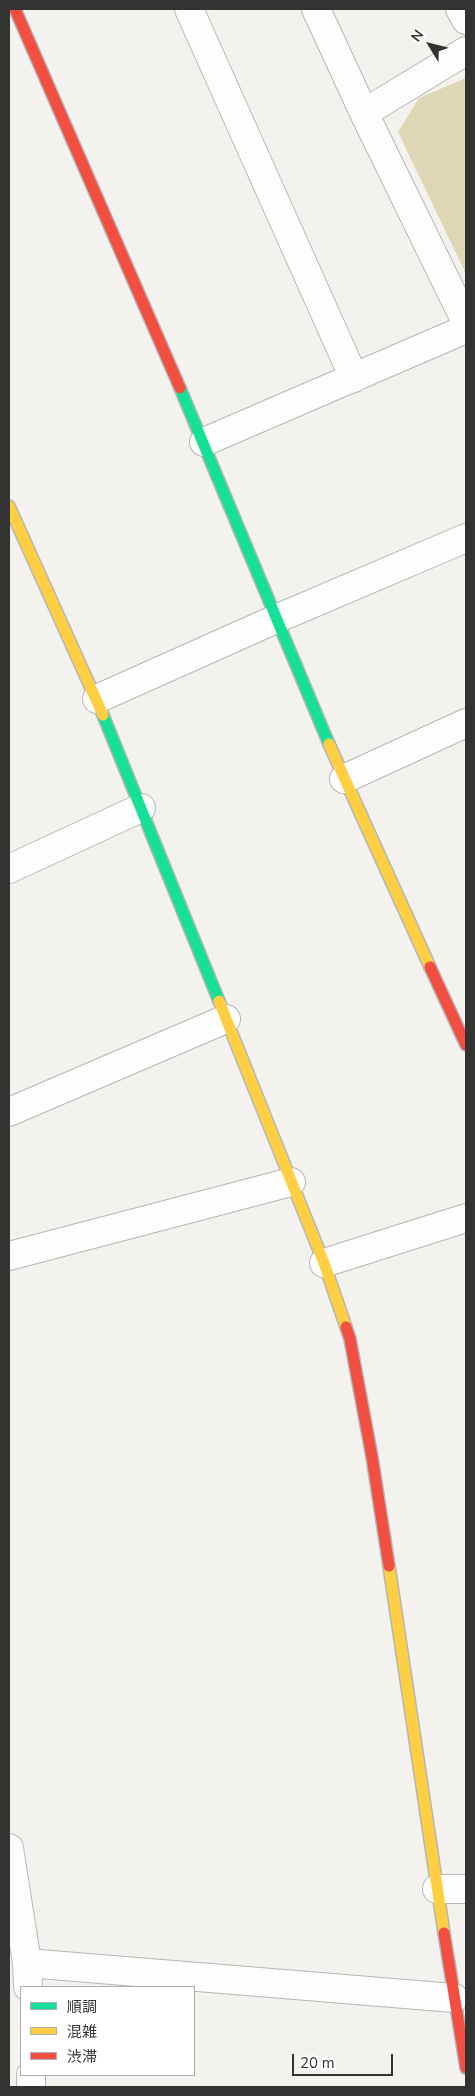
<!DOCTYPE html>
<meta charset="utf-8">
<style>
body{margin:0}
#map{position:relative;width:475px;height:2096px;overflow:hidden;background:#f3f2ef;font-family:"Nunito Sans","Noto Sans JP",sans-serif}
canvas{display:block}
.frame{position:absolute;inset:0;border:10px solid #333331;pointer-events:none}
.legend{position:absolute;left:20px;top:1986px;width:175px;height:90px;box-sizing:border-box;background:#fff;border:1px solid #adadad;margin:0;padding:6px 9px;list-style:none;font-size:15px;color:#333331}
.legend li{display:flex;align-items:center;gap:10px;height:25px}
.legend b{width:25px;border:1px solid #adadad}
.north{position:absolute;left:405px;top:20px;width:50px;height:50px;-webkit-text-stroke:4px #fff;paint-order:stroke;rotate:306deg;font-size:14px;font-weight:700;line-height:20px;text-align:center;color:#333331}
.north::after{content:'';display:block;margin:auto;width:18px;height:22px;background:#333331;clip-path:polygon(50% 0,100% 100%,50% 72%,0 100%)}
.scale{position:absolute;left:292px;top:2054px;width:101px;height:22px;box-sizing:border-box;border:2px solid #333331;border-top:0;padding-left:6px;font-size:15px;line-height:18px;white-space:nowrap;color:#333331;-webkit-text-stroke:4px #fff;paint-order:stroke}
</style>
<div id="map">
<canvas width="475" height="2096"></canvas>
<div class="frame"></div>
<ul class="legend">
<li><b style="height:6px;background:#16e098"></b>順調</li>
<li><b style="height:6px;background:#ffcf43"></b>混雑</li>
<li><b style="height:6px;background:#f24e42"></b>渋滞</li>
</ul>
<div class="north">N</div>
<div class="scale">20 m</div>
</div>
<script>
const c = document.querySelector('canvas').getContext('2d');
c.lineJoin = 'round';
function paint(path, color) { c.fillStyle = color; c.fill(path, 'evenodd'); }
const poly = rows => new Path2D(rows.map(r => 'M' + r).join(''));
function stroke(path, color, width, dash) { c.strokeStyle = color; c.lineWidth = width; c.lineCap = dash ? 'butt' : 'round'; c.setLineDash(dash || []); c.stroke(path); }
paint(poly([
 [466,78,466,274,398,132,419,98]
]), '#ded7b6');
const street = poly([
 [189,9,354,378],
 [316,9,364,113,466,322],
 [460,9,466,20],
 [364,113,466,51],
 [204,442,466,329],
 [97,699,276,619,466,538],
 [344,779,466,723],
 [9,869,141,808],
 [9,1112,226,1019],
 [9,1256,291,1182],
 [324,1263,466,1218],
 [9,1848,27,1963,28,1987],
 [437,1889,466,1889],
 [27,1963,454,1998],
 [31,2075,31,2087]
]);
const fast = poly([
 [180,388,329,744],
 [103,715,219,1001]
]);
const slow = poly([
 [9,506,103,715],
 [329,744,430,967],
 [219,1001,324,1263,346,1327],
 [389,1566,444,1933]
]);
const jam = poly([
 [15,9,180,388],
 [430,967,466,1045],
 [346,1327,350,1339,372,1457,389,1566],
 [444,1933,466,2068]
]);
stroke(street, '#b6b6b4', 30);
stroke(fast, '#b6b6b4', 14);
stroke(slow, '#b6b6b4', 14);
stroke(jam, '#b6b6b4', 14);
stroke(poly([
 [452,225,466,221]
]), '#dcdcdb', 3, [1, 4]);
stroke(street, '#fdfdfd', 28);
stroke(fast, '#16e098', 11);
stroke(slow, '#ffcf43', 11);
stroke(jam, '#f24e42', 11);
</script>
